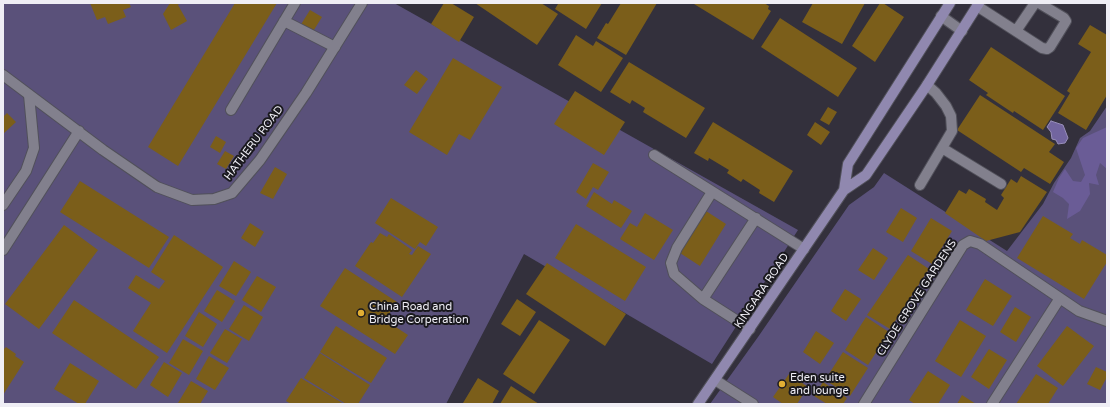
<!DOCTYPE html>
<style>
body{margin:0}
#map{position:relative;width:1110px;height:407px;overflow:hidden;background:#33303c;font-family:"Varela Round",sans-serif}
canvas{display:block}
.frame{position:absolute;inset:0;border:4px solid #efeef5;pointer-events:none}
</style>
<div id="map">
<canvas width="1110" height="407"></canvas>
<div class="frame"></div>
</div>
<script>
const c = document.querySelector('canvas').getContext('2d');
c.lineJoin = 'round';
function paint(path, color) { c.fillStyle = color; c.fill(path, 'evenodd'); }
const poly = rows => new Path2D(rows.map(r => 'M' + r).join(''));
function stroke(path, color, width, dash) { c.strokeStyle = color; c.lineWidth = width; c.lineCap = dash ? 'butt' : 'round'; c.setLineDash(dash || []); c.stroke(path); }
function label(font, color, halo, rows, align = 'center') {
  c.font = font + ' "Varela Round",sans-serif'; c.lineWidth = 4; c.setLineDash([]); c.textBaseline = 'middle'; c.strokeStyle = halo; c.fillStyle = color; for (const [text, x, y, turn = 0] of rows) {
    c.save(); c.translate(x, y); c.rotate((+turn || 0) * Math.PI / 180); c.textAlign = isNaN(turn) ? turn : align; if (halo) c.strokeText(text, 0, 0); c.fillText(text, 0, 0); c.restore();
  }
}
paint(poly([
 [3,3,394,3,798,230,712,364,524,254,446,404,3,404],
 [1107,106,1107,404,710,404,758,337,849,205,874,187,884,173,1007,251,1043,204,1054,183,1071,158,1080,138,1090,131]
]), '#5a517a');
paint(poly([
 [1107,127,1107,169,1100,163,1096,175,1099,185,1089,183,1090,194,1080,211,1067,219,1069,204,1063,198,1053,192,1059,178,1065,169,1073,181,1081,182,1085,175,1076,148,1083,138]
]), '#6a5c96');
const water = poly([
 [1051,121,1063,125,1068,138,1065,143,1058,144,1056,140,1052,139,1051,132,1047,127,1051,121]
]);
paint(water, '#72659f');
stroke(water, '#988eb9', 1);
paint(poly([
 [90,3,129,3,131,7,123,10,126,17,108,24,105,17,97,20],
 [170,3,179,4,178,5,187,21,171,30,163,14],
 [235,3,277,3,178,166,148,147],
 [444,3,451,3,474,17,459,42,431,24],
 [475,3,541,3,558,14,537,45],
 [556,3,602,3,586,29,555,9,558,4],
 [621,3,657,3,626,55,597,38,606,23,608,24],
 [694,3,764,3,769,6,768,9,771,11,753,40,694,4],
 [813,3,865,3,842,44,802,22],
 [880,3,883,3,904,17,875,62,852,46],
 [310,10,322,17,312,33,300,26],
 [780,18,857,68,838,97,761,47],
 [1090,25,1107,35,1107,95,1086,130,1058,113,1070,93,1067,91,1091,52,1078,44],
 [576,35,593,46,596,41,623,58,601,92,558,65],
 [991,47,1065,96,1043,130,1014,111,1013,113,986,95,988,93,969,80],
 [453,58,502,87,470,140,459,134,447,155,409,132],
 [629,62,705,108,686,138,643,112,645,108,632,100,630,104,610,92],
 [416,70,428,79,417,94,404,85],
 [575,91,625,122,604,155,554,124],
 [980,95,1055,144,1049,152,1064,162,1050,184,1024,168,1021,172,957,130],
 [828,107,837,112,829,125,820,120],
 [7,113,16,122,3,134,3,117],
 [713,122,793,171,774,202,759,193,760,190,743,179,741,182,727,173,729,170,709,158,708,161,694,153],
 [815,122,830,132,821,145,807,135],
 [216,136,226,142,220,153,210,147],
 [225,151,234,156,226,169,217,164],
 [593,163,609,172,598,190,593,187,586,199,576,192],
 [275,167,287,174,273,199,260,193],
 [1021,176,1047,192,1020,232,986,241,945,213,959,190,966,194,969,189,986,199,985,202,997,210,1004,198,1001,195,1011,179,1017,183],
 [80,181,169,237,149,268,60,212],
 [594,192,612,204,614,200,632,211,621,228,586,206],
 [391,198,438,227,426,246,420,242,415,249,375,223],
 [901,208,917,218,903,242,886,232],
 [706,211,726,224,700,266,680,253],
 [645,213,673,230,654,260,620,239,630,223,637,227],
 [1043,216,1073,234,1070,238,1080,244,1082,240,1107,255,1107,262,1084,299,1017,258],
 [931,218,952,231,932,264,911,251],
 [250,223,264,232,255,247,241,238],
 [576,224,646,267,625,301,555,258],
 [64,225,98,250,39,329,5,304],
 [380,233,387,237,389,234,412,250,409,254,412,255,418,246,431,254,402,297,355,266,371,242,373,243],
 [174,235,223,267,167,353,133,331,151,303,128,288,136,275,159,289,165,281,151,272],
 [873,248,888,258,874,280,858,270],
 [908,255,929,269,890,329,867,315],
 [234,261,251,272,236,296,219,286],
 [547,263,626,314,605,346,526,294],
 [345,268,397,302,385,320,408,335,395,354,320,306],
 [257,276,276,287,261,312,242,300],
 [985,279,1012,296,993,326,966,310],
 [845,289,861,299,846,321,831,311],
 [217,290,235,301,222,322,204,311],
 [517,299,536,312,520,336,501,324],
 [74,300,159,357,136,389,52,333],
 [244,305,263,317,249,341,229,329],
 [1015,307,1031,317,1016,342,1000,332],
 [199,312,217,324,203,347,185,336],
 [866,317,889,332,868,365,845,350],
 [539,320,570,340,534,394,503,374],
 [960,320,986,336,961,377,935,361],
 [336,326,387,358,371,383,320,352],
 [1067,326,1094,346,1063,386,1037,366],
 [225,329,242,339,227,363,210,353],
 [816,331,834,343,820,364,803,352],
 [183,339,203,351,189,375,169,363],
 [6,347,16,354,15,356,24,362,3,395,3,348,4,349],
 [989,349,1007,360,989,389,971,377],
 [843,352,868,368,850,396,825,380],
 [320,353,370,385,358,404,346,404,304,378],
 [209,356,229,368,215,390,196,379],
 [164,362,182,373,168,397,150,385],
 [70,363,99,381,85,404,79,404,54,389],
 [1096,367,1107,372,1107,377,1100,390,1087,384],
 [928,371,950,385,938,404,915,404,909,400],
 [789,374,808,387,797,404,783,404,773,397],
 [1036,374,1058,388,1048,404,1016,404],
 [301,378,344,404,291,404,286,401],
 [478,378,499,391,492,404,465,404,463,403],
 [191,381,208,391,200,404,179,404,178,403],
 [823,382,847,398,843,404,827,404,814,396],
 [511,386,539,404,500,404],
 [962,395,976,404,957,404]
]), '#7b5e1a');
const lane = poly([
 [977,6,1042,48,1047,49,1050,47,1066,21,1064,18,1039,3],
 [941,16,962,31],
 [284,21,335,47],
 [1016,31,1035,3],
 [231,110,295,3],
 [942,148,1001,184],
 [654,155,804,249],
 [920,185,952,131,951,116,946,106,936,93,927,85],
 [712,192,677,248,671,263,674,274,703,299,756,218],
 [3,205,26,171,34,148,29,95],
 [703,299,750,329]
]);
const street = poly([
 [3,75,103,150,157,187,192,200,214,199,232,193,260,160,306,93,362,3],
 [3,250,79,131],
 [715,380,753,404],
 [864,404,963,245,970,241,980,244,1079,311,1107,321],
 [992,404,1060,298]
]);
const secondary = poly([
 [844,190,866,175,927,85,979,3],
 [698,404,844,190,848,164,950,3]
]);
stroke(lane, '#51505a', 12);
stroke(street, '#51505a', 12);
stroke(secondary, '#51505a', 12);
stroke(lane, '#82808d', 10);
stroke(street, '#82808d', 10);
stroke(secondary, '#9088af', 10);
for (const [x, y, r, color] of [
 [361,313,4,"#e2af34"],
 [782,384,4,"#e2af34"]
]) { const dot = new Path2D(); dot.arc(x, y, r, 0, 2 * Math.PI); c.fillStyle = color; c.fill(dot); stroke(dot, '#1a191e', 1.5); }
label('11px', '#efeef5', '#1a191e', [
 ["HATHERU ROAD",254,143,-53],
 ["KINGARA ROAD",762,291,-56],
 ["CLYDE GROVE GARDENS",917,298,-57]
]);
label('11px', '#efeef5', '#1a191e', [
 ["China Road and",369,307],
 ["Bridge Corperation",369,320],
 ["Eden suite",790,378],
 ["and lounge",790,391]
], 'left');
</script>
